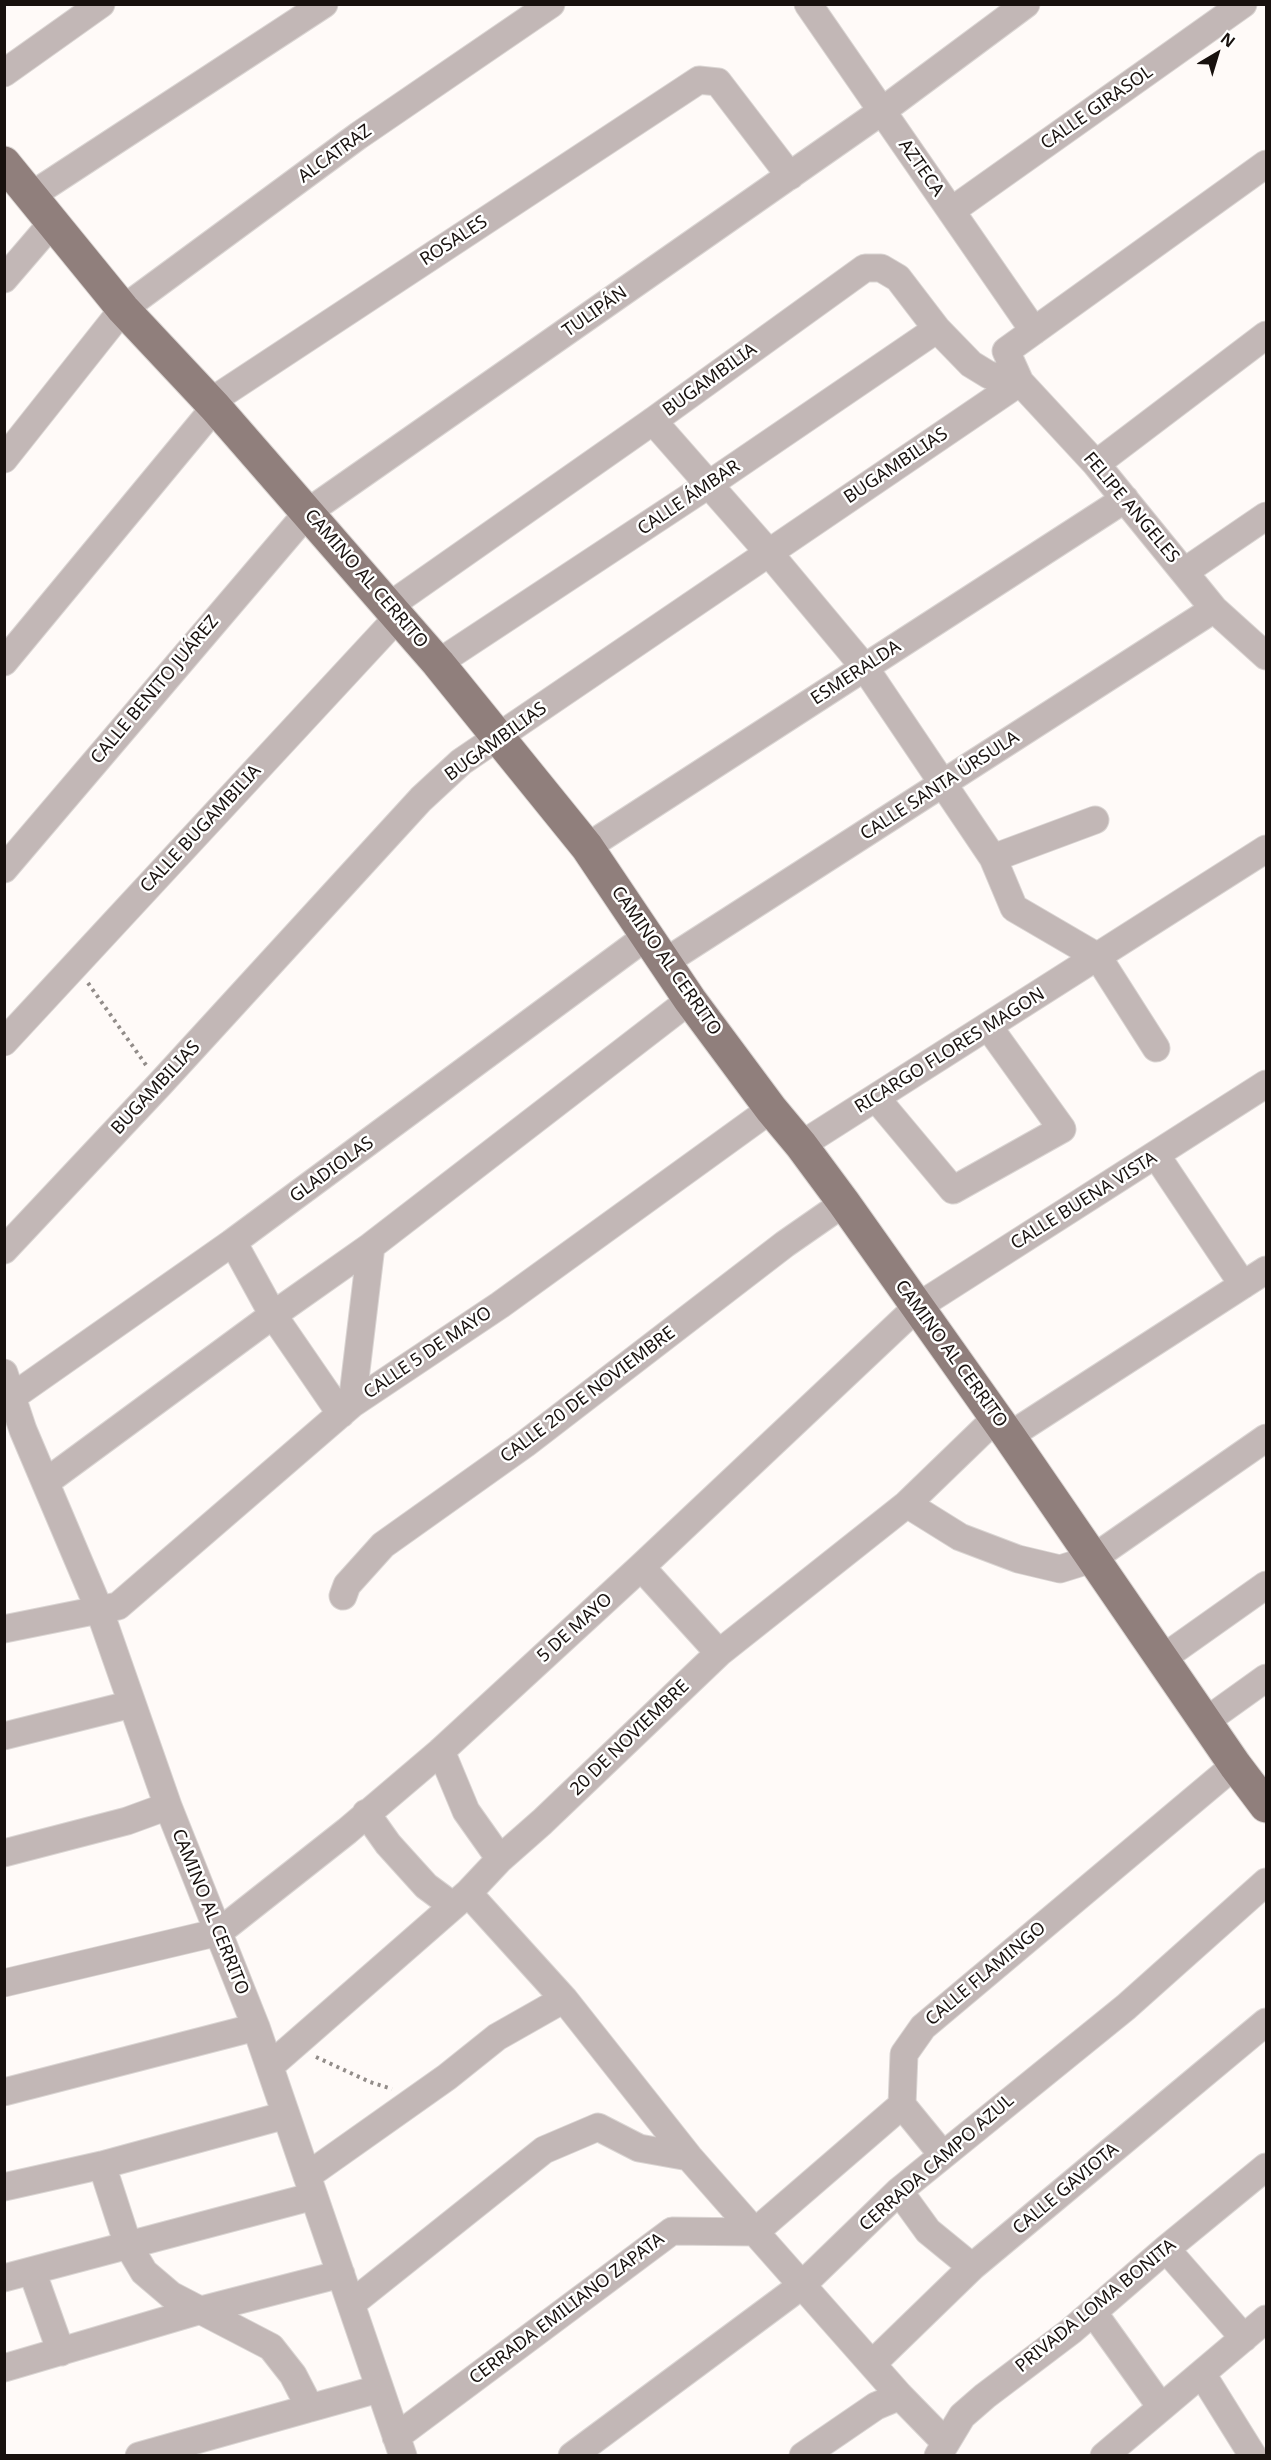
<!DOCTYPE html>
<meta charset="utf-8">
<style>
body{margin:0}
#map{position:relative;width:1271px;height:2460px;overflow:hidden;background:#fffaf8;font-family:"Noto Sans",sans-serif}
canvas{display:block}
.frame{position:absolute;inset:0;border:6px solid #18110e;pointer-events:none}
.north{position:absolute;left:1187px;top:24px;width:60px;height:60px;-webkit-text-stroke:4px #fff;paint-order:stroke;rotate:38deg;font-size:16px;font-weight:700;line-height:24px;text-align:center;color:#18110e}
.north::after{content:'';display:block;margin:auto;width:21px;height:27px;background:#18110e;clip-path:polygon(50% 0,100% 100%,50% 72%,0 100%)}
</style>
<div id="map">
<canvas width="1271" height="2460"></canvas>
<div class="frame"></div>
<div class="north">N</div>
</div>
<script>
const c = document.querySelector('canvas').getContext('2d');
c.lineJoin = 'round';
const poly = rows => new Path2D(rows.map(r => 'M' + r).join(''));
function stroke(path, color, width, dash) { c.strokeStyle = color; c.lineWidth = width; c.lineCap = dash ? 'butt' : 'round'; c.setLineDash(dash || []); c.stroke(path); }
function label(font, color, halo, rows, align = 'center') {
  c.font = font + ' "Noto Sans",sans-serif'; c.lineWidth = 5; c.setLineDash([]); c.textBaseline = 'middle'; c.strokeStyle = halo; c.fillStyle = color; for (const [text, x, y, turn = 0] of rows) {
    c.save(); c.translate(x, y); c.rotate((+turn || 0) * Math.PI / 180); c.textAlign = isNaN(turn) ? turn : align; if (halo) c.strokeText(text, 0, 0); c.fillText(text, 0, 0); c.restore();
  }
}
const minor = poly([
 [808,4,1034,331],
 [4,73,101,4],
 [1266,164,1006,351,1020,382,1096,464,1214,609,1266,656],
 [32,195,324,4],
 [951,211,1243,4],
 [4,279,53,222],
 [210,402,699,80,718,82,790,176],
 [653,421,769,553,865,668,993,858,1014,908,1098,957,1156,1048],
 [4,459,123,309,358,136,551,4],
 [1096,464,1266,335],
 [1184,572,1266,516],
 [389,606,653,421,865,268,881,268,898,278,937,329,971,364,989,375,1020,382],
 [4,662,215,407],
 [438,663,708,485,937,329],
 [587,847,1125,499],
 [993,858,1095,820],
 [4,869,308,512,882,111,1026,4],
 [665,962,1214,609],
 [4,1042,398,617],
 [876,1098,953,1190,1062,1129,988,1026],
 [801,1145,1266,849],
 [1156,1155,1243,1285],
 [233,1242,273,1315,341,1414],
 [4,1250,160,1084,421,799,461,762,1020,382],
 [4,1373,23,1430,99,1609,168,1806,256,2027,403,2456],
 [12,1397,233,1242,647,936],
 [352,1404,371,1246],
 [1009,1436,1266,1270],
 [46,1482,273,1315,371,1246,690,1000],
 [907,1504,960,1537,1018,1559,1060,1569,1092,1559,1266,1438],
 [641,1567,719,1653],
 [343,1596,347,1585,383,1545,525,1444,785,1244,844,1203],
 [4,1629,118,1606,352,1404,500,1305,771,1109],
 [1163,1658,1266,1585],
 [1206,1721,1266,1678],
 [4,1736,132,1704],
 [441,1751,466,1811,500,1859],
 [366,1813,388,1844,426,1886,453,1906],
 [4,1853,127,1821,168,1806],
 [468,1893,564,1999,689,2157,755,2232,900,2396,945,2442],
 [4,1983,219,1932,347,1831,441,1751,641,1567,917,1307,1266,1084],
 [270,2066,468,1893,500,1859,542,1822,719,1653,907,1504,996,1418],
 [4,2092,256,2027],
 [902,2105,942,2154],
 [102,2165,128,2245,144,2272,171,2295,271,2347,293,2375,310,2408],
 [307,2176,447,2077,497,2037,564,1999],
 [4,2187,102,2165,286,2115],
 [899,2191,928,2231,972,2267],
 [1166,2249,1244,2338],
 [32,2271,61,2352],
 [4,2278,314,2196],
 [351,2304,544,2150,598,2127,639,2148,689,2157],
 [1093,2312,1161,2407],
 [872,2364,972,2267,1266,2022],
 [4,2368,201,2310,341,2274],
 [1202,2374,1253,2456],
 [396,2437,672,2231,755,2232,902,2105,904,2054,923,2027,1235,1765],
 [139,2456,378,2389],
 [572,2456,801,2286,899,2191,1126,2007,1266,1882],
 [803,2456,876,2406,900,2396],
 [938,2456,962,2416,985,2396,1071,2331,1166,2249,1266,2167],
 [1104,2456,1266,2319]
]);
const major = poly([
 [4,163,123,309,215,407,438,663,587,847,690,1000,771,1109,801,1145,844,1203,1009,1436,1235,1765,1266,1806]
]);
stroke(minor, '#dad5d3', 29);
stroke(major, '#dad5d3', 35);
stroke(poly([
 [88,983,146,1065],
 [316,2057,370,2082,392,2089]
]), '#928c89', 4, [3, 4.5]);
stroke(minor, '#c2b7b6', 27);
stroke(major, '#907f7c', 33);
label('18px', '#18110e', '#fff', [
 ["CALLE GIRASOL",1097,108,-35],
 ["ALCATRAZ",335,154,-36],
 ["AZTECA",921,168,55],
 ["ROSALES",454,241,-33],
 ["TULIPÁN",595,312,-35],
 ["BUGAMBILIA",710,380,-36],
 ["BUGAMBILIAS",896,466,-34],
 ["CALLE ÁMBAR",689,498,-34],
 ["FELIPE ANGELES",1131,508,50],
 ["CAMINO AL CERRITO",366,579,49],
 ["ESMERALDA",856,673,-33],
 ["CALLE BENITO JUÁREZ",155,690,-50],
 ["BUGAMBILIAS",496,742,-36],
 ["CALLE SANTA ÚRSULA",940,786,-33],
 ["CALLE BUGAMBILIA",201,829,-47],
 ["CAMINO AL CERRITO",666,961,55],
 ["RICARGO FLORES MAGON",950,1051,-32],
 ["BUGAMBILIAS",156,1088,-47],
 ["GLADIOLAS",332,1170,-36],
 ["CALLE BUENA VISTA",1084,1201,-32],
 ["CALLE 5 DE MAYO",428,1353,-34],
 ["CAMINO AL CERRITO",951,1354,54],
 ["CALLE 20 DE NOVIEMBRE",588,1395,-37],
 ["5 DE MAYO",575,1628,-42],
 ["20 DE NOVIEMBRE",630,1738,-44],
 ["CAMINO AL CERRITO",210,1912,68],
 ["CALLE FLAMINGO",986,1974,-40],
 ["CERRADA CAMPO AZUL",937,2163,-41],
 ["CALLE GAVIOTA",1066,2189,-40],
 ["PRIVADA LOMA BONITA",1096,2306,-39],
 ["CERRADA EMILIANO ZAPATA",567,2309,-37]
]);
</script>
